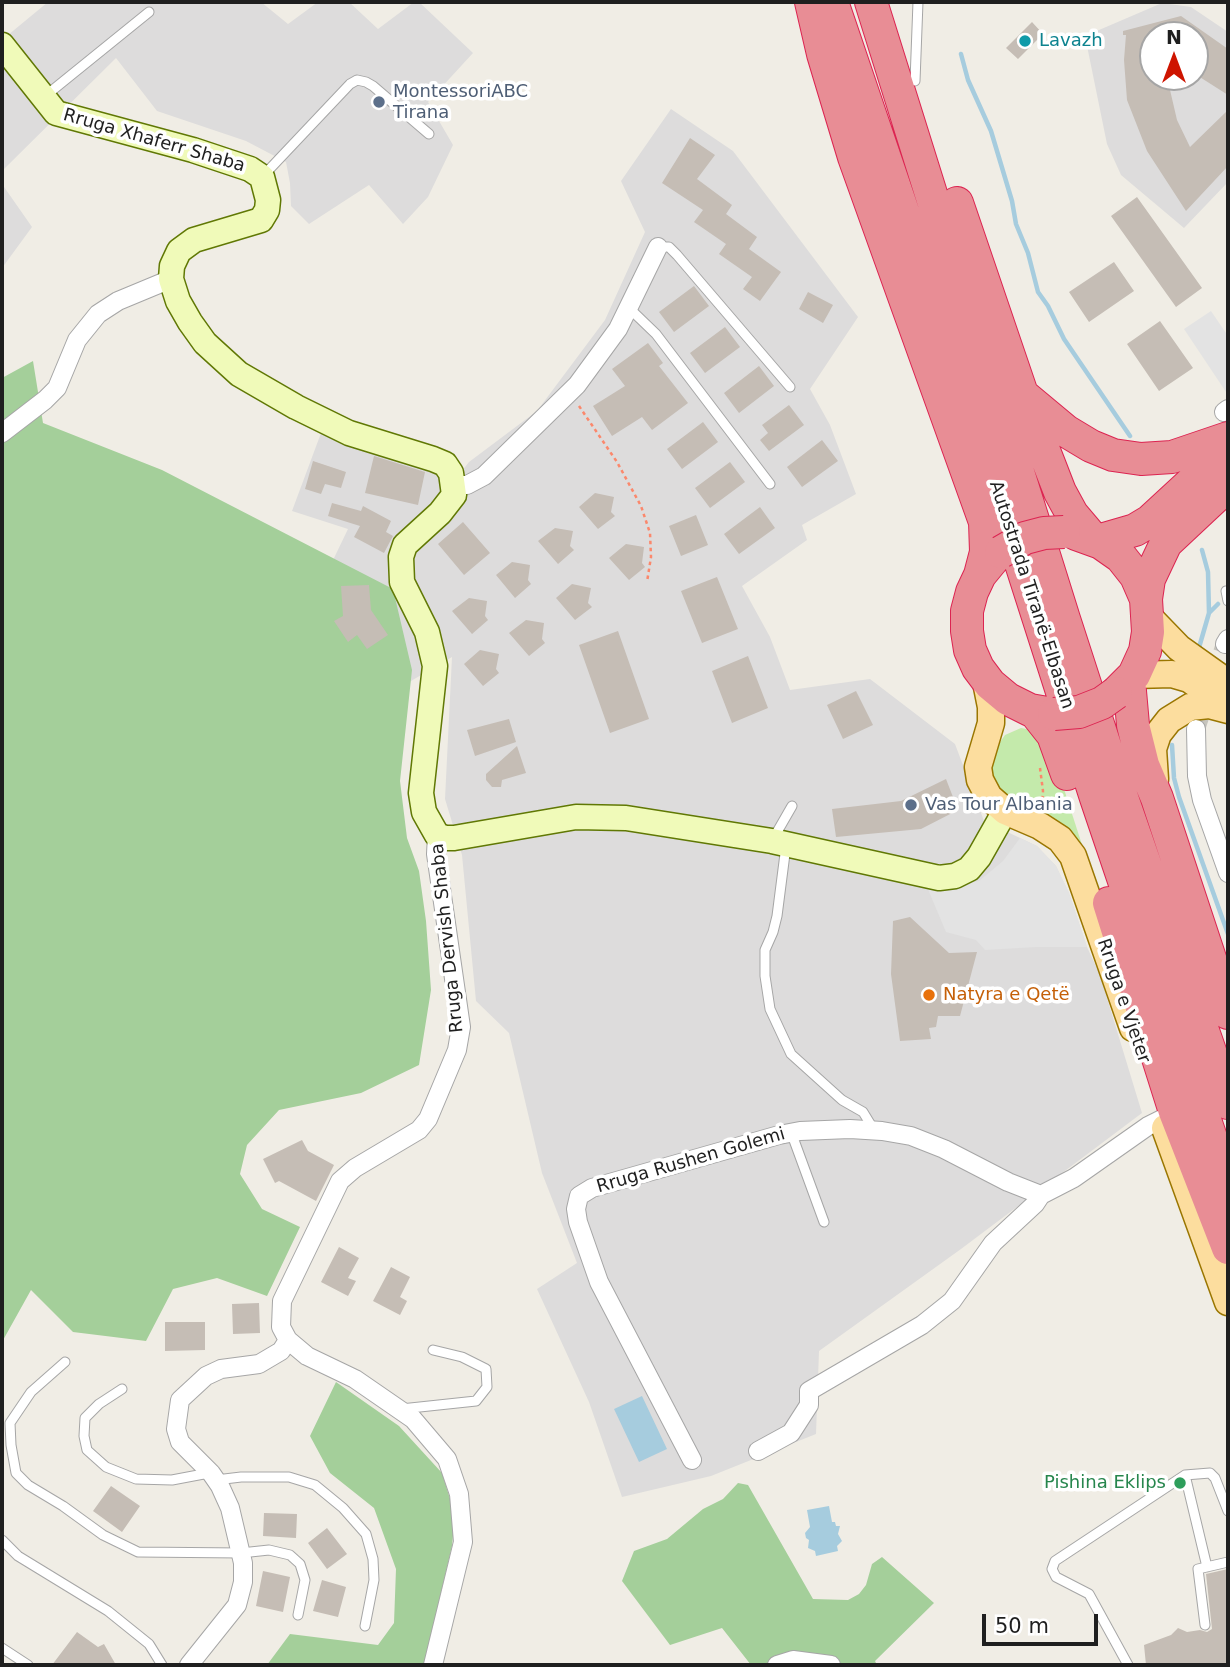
<!DOCTYPE html>
<meta charset="utf-8">
<style>
body{margin:0}
#map{position:relative;width:1230px;height:1667px;overflow:hidden;background:#f0ede5;font-family:"DejaVu Sans",sans-serif}
canvas{display:block}
.frame{position:absolute;inset:0;border:4px solid #1f1f1f;pointer-events:none}
.north{position:absolute;left:1139px;top:21px;width:70px;height:70px;box-sizing:border-box;background:#fff;border:2px solid #a5a5a5;border-radius:50%;rotate:0deg;font-size:19px;font-weight:700;line-height:28px;text-align:center;color:#1f1f1f}
.north::after{content:'';display:block;margin:auto;width:24px;height:32px;background:#ce1400;clip-path:polygon(50% 0,100% 100%,50% 72%,0 100%)}
.scale{position:absolute;left:982px;top:1614px;width:116px;height:32px;box-sizing:border-box;border:4px solid #1f1f1f;border-top:0;padding-left:9px;font-size:21px;line-height:24px;white-space:nowrap;color:#1f1f1f;-webkit-text-stroke:5px #fff;paint-order:stroke}
</style>
<div id="map">
<canvas width="1230" height="1667"></canvas>
<div class="frame"></div>
<div class="north">N</div>
<div class="scale">50 m</div>
</div>
<script>
const c = document.querySelector('canvas').getContext('2d');
c.lineJoin = 'round';
function paint(path, color) { c.fillStyle = color; c.fill(path, 'evenodd'); }
const poly = rows => new Path2D(rows.map(r => 'M' + r).join(''));
function stroke(path, color, width, dash) { c.strokeStyle = color; c.lineWidth = width; c.lineCap = dash ? 'butt' : 'round'; c.setLineDash(dash || []); c.stroke(path); }
function label(font, color, halo, rows, align = 'center') {
  c.font = font + ' "DejaVu Sans",sans-serif'; c.lineWidth = 7; c.setLineDash([]); c.textBaseline = 'middle'; c.strokeStyle = halo; c.fillStyle = color; for (const [text, x, y, turn = 0] of rows) {
    c.save(); c.translate(x, y); c.rotate((+turn || 0) * Math.PI / 180); c.textAlign = isNaN(turn) ? turn : align; if (halo) c.strokeText(text, 0, 0); c.fillText(text, 0, 0); c.restore();
  }
}
paint(poly([
 [48,2,261,2,288,24,318,2,349,2,378,29,414,2,419,2,473,53,428,102,453,145,428,197,403,224,369,185,309,224,291,206,290,183,286,162,246,141,157,111,116,58,2,171,2,40],
 [1162,3,1191,7,1228,32,1228,182,1184,228,1121,175,1107,144,1085,36],
 [1153,35,1195,35,1195,77,1153,77],
 [671,109,733,151,858,317,810,389,830,425,856,494,802,525,807,540,742,586,770,637,790,690,870,679,955,744,984,821,1037,846,1056,866,1069,893,1087,947,1100,975,1142,1113,961,1249,819,1351,816,1434,711,1476,622,1497,589,1402,537,1289,577,1263,542,1173,509,1033,476,1001,462,855,445,799,452,657,322,733,296,637,348,529,292,511,324,425,458,476,469,462,537,411,605,320,645,232,621,181],
 [2,184,32,227,2,268]
]), '#dddcdc');
paint(poly([
 [1021,728,1032,730,1054,758,1084,851,995,793,989,758,1005,735]
]), '#c4eaab');
paint(poly([
 [33,361,43,423,162,470,393,589,412,670,400,781,407,838,419,871,426,921,431,990,419,1065,361,1093,279,1110,247,1145,240,1174,262,1209,300,1227,267,1296,217,1278,173,1289,146,1341,73,1332,31,1290,2,1342,2,378],
 [336,1382,399,1426,442,1473,455,1515,452,1546,424,1665,267,1665,290,1634,378,1645,394,1623,396,1569,374,1508,330,1473,310,1436],
 [738,1483,748,1485,813,1599,848,1600,859,1594,866,1585,872,1564,882,1557,934,1603,875,1661,877,1665,751,1665,722,1628,670,1645,622,1581,634,1551,667,1539,703,1509,723,1499]
]), '#a4cf9a');
paint(poly([
 [1211,311,1228,336,1228,390,1226,392,1184,329],
 [1020,838,1037,846,1056,866,1069,893,1087,947,1036,947,985,950,976,940,946,932,927,887,956,886,979,881,1003,861]
]), '#e3e3e3');
paint(poly([
 [642,1396,667,1449,639,1462,614,1409],
 [829,1506,832,1522,835,1522,836,1526,840,1526,838,1534,842,1541,837,1546,838,1551,816,1556,815,1551,808,1548,809,1540,806,1538,805,1533,810,1527,807,1510]
]), '#a6ccde');
stroke(poly([
 [961,54,968,80,991,131,1012,201,1016,224,1028,253,1038,292,1048,306,1064,339,1130,436],
 [1209,613,1218,604],
 [1198,651,1209,613,1208,572,1202,550],
 [1172,745,1174,778,1179,797,1228,934]
]), '#a6ccde', 4.5);
paint(poly([
 [1181,16,1228,49,1228,95,1195,74,1195,35,1153,35,1153,77,1167,77,1177,120,1190,147,1228,110,1228,166,1186,211,1147,151,1127,100,1124,60,1126,35,1123,35,1123,31],
 [1032,22,1043,34,1018,59,1006,48],
 [690,138,715,155,697,179,732,205,726,214,757,237,749,249,781,272,760,301,743,289,752,277,719,254,726,244,694,222,703,210,662,183],
 [1137,197,1202,288,1176,307,1111,216],
 [1114,262,1134,291,1089,322,1069,292],
 [694,286,709,306,674,332,659,312],
 [808,292,833,305,823,323,799,309],
 [1160,321,1193,368,1159,391,1127,344],
 [725,327,740,347,705,373,690,353],
 [648,343,663,363,659,366,688,403,652,430,642,417,612,436,593,406,625,386,612,369],
 [759,366,774,386,739,413,724,393],
 [789,405,804,425,769,451,760,440,768,433,762,425],
 [703,422,718,442,682,469,667,449],
 [822,440,838,461,802,487,787,467],
 [374,456,425,472,418,505,365,493],
 [313,461,346,472,341,488,325,484,321,494,305,489],
 [730,462,745,482,710,508,695,488],
 [595,493,614,497,611,512,615,516,598,529,579,507],
 [332,503,361,511,363,506,391,521,386,532,393,536,384,553,354,537,360,526,328,516],
 [760,507,775,528,739,554,724,534],
 [696,515,708,545,681,556,669,526],
 [463,522,490,553,464,575,438,544],
 [555,528,573,531,570,546,574,550,558,564,538,541],
 [626,544,644,547,642,563,645,567,629,580,609,558],
 [512,562,530,565,528,580,531,584,515,598,496,575],
 [717,577,738,629,702,643,681,591],
 [572,584,591,588,588,603,592,607,575,620,556,598],
 [369,585,371,610,388,635,367,649,357,635,348,642,334,621,343,616,341,586],
 [469,598,487,601,485,616,488,620,472,634,452,611],
 [526,620,544,623,542,639,545,643,529,656,509,633],
 [618,631,649,719,610,733,579,645],
 [480,650,499,654,496,669,499,673,483,686,464,664],
 [748,656,768,708,732,723,712,671],
 [856,691,873,725,843,739,827,705],
 [509,719,516,742,475,756,467,730],
 [517,746,526,773,502,780,501,787,492,787,486,780,486,774],
 [946,779,958,810,921,829,836,837,832,809,901,801],
 [910,917,949,953,977,952,960,1016,938,1016,936,1027,929,1028,931,1039,900,1041,891,974,893,921],
 [302,1140,308,1151,334,1165,316,1201,279,1181,275,1183,263,1159],
 [339,1247,359,1258,348,1278,356,1281,348,1296,321,1282],
 [391,1267,410,1277,400,1297,407,1301,400,1315,373,1301],
 [259,1303,260,1333,233,1334,232,1304],
 [165,1322,205,1322,205,1350,165,1351],
 [111,1486,140,1506,122,1532,93,1511],
 [264,1513,297,1514,296,1538,263,1536],
 [327,1528,347,1554,327,1569,308,1543],
 [1228,1569,1228,1665,1146,1665,1144,1645,1171,1635,1178,1628,1187,1632,1200,1630,1207,1632,1212,1629,1206,1574],
 [263,1571,290,1577,283,1612,256,1606],
 [322,1580,346,1587,338,1617,313,1611],
 [77,1632,98,1647,104,1644,116,1665,52,1665]
]), '#c5bdb5');
stroke(poly([
 [1196,729,1225,644]
]), '#c6c4bd', 18, [18, 9]);
const lane = poly([
 [915,81,918,2],
 [44,97,149,12],
 [263,176,350,84,357,80,366,82,373,86,429,134],
 [658,247,669,247,677,255,790,387],
 [629,308,656,334,770,484],
 [1226,591,1228,601],
 [773,839,792,806],
 [786,846,777,916,773,932,765,950,765,976,770,1009,791,1054,842,1100,863,1112,874,1130],
 [791,1132,824,1222],
 [65,1362,31,1392,10,1423,11,1445,16,1473,28,1485,63,1506,103,1535,138,1552,241,1553,269,1550,290,1555,300,1564,305,1580,298,1615],
 [122,1389,99,1404,85,1418,84,1436,87,1450,106,1467,136,1479,172,1480,209,1473],
 [401,1409,476,1401,487,1387,486,1369,462,1357,433,1350],
 [1185,1475,1207,1567],
 [216,1480,241,1477,289,1477,315,1485,343,1508,366,1534,373,1559,374,1580,365,1626],
 [2,1540,18,1556,108,1611,149,1644,162,1665],
 [1205,1625,1198,1569,1228,1562],
 [2,1648,28,1665],
 [1128,1665,1089,1594,1056,1577,1052,1569,1055,1561,1185,1475,1210,1473,1215,1478,1228,1511]
]);
const street = poly([
 [1224,412,1228,409],
 [2,433,45,400,57,388,77,340,98,314,118,301,171,279],
 [454,485,467,485,484,476,577,385,618,329,658,247],
 [1225,644,1228,639],
 [1196,729,1197,776,1202,800,1228,873],
 [758,1451,791,1433,809,1405,809,1391,922,1325,952,1301,993,1243,1035,1204,1041,1195],
 [692,1460,599,1282,578,1222,576,1209,579,1196,592,1188,779,1135,800,1131,850,1129,882,1131,911,1136,944,1149,1008,1182,1041,1195,1074,1178,1148,1126,1162,1119],
 [189,1665,237,1605,243,1582,243,1563,230,1508,220,1486,211,1473,180,1442,176,1429,180,1400,206,1376,221,1369,259,1364,281,1351,288,1340],
 [433,1665,463,1542,459,1494,447,1459,413,1419,355,1379,307,1356,288,1340,281,1327,282,1301,340,1181,355,1168,419,1130,428,1119,457,1050,461,1027,436,854,437,835],
 [777,1665,793,1660,831,1665]
]);
const secondary = poly([
 [2,45,56,113,193,150,250,169,262,177,268,200,267,210,261,220,194,240,179,251,172,266,171,279,178,301,190,322,205,343,239,374,296,407,349,433,433,459,445,464,451,473,454,495,440,513,405,545,401,557,402,582,427,632,435,666,421,793,424,812,437,835,445,838,454,838,576,817,626,818,772,841,939,878,955,876,969,869,979,857,1005,811]
]);
const primary = poly([
 [1149,617,1179,648,1228,683],
 [1134,675,1172,674,1189,679,1228,707],
 [985,677,991,707,991,723,978,767,980,780,989,797,1005,811,1040,826,1060,839,1073,856,1133,1028],
 [1155,779,1153,749,1158,734,1169,720,1190,707,1209,705,1228,710],
 [1165,1128,1228,1302]
]);
const highway = poly([
 [811,2,823,54,854,157,985,522,986,552,980,575],
 [832,2,1001,501,1096,798,1228,1188],
 [871,2,1064,619,1119,789,1228,1103],
 [957,203,1022,394,1060,492,1072,514,1094,540],
 [1024,396,1066,431,1091,446,1113,455,1141,459,1172,457,1228,438],
 [1076,534,1101,543,1121,557,1136,576,1146,599,1148,632,1145,651,1134,675,1116,693],
 [1097,541,1135,530,1150,521,1228,449],
 [994,558,980,575,972,592,967,611,967,631,970,650,978,668,990,684,1008,699,1030,710,1053,714],
 [1146,599,1149,579,1166,543,1228,485],
 [1129,680,1133,725,1143,765,1157,798,1228,1013],
 [1034,711,1053,735,1067,774],
 [1109,903,1175,1112,1228,1248]
]);
stroke(lane, '#a6a6a6', 11);
stroke(street, '#a6a6a6', 20);
stroke(secondary, '#607804', 27);
stroke(primary, '#9a7600', 29);
stroke(highway, '#dc2451', 34);
stroke(poly([
 [579,406,617,462,641,506,650,533,651,557,647,582],
 [1040,768,1043,791,1042,803]
]), '#fb886c', 2.5, [3.5, 3.5]);
stroke(lane, '#fff', 9);
stroke(street, '#fff', 18);
stroke(secondary, '#f0fab9', 24);
stroke(primary, '#fcdd9e', 26);
stroke(highway, '#e88d95', 32);
const highwayBridge = poly([
 [1001,552,1025,538,1044,533,1064,532],
 [1054,714,1079,712,1102,703,1116,693]
]);
stroke(highwayBridge, '#dc2451', 34, []);
stroke(highwayBridge, '#e88d95', 32);
for (const [x, y, r, color] of [
 [1025,41,7,"#0f9aa8"],
 [379,102,7,"#5c6f8a"],
 [911,805,7,"#5c6f8a"],
 [929,995,7,"#e8710a"],
 [1180,1483,7,"#2e9e5b"]
]) { const dot = new Path2D(); dot.arc(x, y, r, 0, 2 * Math.PI); c.fillStyle = color; c.fill(dot); stroke(dot, '#fff', 2.5); }
label('18px', '#0d838f', '#fff', [
 ["Lavazh",1039,41]
], 'left');
label('18px', '#4e5e75', '#fff', [
 ["MontessoriABC",393,92],
 ["Tirana",393,113],
 ["Vas Tour Albania",925,805]
], 'left');
label('18px', '#1f1f1f', '#fff', [
 ["Rruga Xhaferr Shaba",154,141,16],
 ["Autostrada Tiranë-Elbasan",1031,595,72],
 ["Rruga Dervish Shaba",448,938,-96],
 ["Rruga e Vjeter",1123,1001,71],
 ["Rruga Rushen Golemi",691,1161,-16]
]);
label('18px', '#c56008', '#fff', [
 ["Natyra e Qetë",943,995]
], 'left');
label('18px', '#27864d', '#fff', [
 ["Pishina Eklips",1166,1483]
], 'right');
</script>
